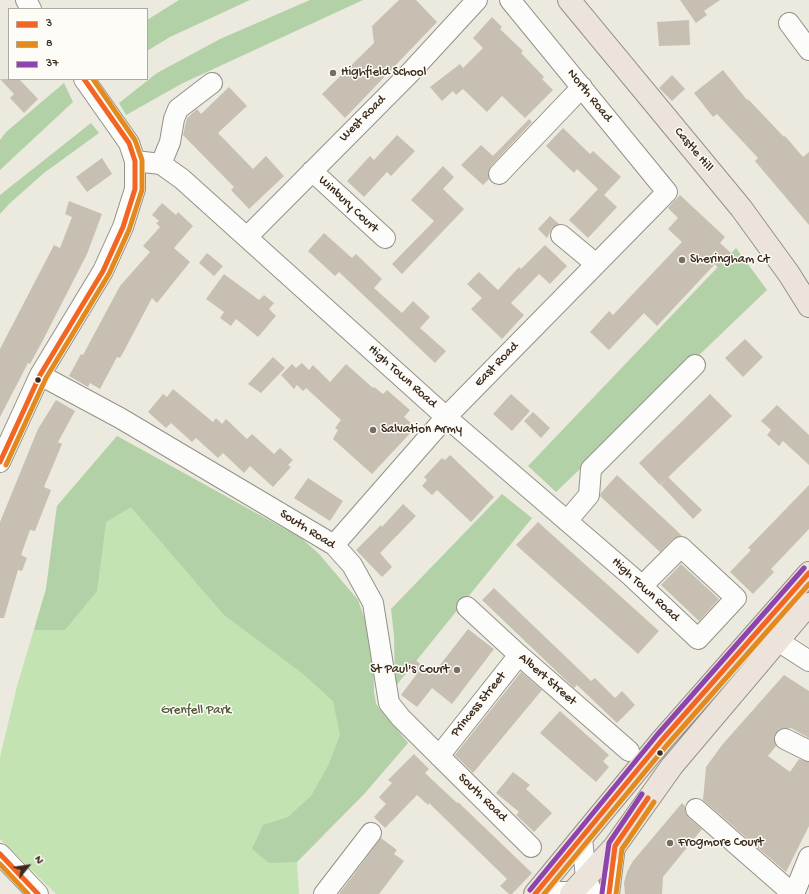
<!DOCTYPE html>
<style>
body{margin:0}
#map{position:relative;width:809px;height:894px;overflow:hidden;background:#eceade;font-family:"Gochi Hand",sans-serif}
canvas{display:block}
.legend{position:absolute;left:8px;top:8px;width:140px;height:72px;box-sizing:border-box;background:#fdfcf7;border:1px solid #afa8a0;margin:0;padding:5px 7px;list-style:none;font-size:12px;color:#3b2a1e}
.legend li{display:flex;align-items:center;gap:8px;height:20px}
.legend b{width:20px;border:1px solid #afa8a0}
.north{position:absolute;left:8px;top:846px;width:40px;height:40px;-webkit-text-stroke:3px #fdfcf7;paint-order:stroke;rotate:60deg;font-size:11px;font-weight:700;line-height:16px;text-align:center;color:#3b2a1e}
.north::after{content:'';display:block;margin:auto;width:14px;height:18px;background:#3b2a1e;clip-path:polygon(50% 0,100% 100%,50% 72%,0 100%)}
</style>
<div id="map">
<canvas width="809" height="894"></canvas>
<ul class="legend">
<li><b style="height:5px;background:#f26522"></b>3</li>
<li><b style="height:5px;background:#e4891d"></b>8</li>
<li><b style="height:5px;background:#8e44ad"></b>37</li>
</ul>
<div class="north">N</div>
</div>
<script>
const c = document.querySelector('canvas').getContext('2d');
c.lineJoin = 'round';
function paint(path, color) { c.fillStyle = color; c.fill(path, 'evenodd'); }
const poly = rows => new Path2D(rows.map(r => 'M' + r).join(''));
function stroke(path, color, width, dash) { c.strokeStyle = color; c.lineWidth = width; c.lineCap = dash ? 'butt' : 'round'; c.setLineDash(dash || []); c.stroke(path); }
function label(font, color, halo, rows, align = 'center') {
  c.font = font + ' "Gochi Hand",sans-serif'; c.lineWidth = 3; c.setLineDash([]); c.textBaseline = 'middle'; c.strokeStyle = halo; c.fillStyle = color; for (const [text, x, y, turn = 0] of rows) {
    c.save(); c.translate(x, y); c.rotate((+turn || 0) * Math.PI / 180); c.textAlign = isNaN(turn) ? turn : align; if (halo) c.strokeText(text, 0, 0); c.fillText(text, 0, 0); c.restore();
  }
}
paint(poly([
 [117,436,301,538,319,554,358,600,376,704,408,743,365,793,297,862,299,894,56,894,0,839,0,757,17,686,46,589,57,506]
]), '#c4e3b3');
paint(poly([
 [179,0,250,0,170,37,147,51,147,20],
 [310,0,363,0,183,83,126,115,119,103,157,73,220,39],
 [64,83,73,102,0,170,0,140,6,132],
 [91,123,99,133,44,173,9,204,0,214,0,195],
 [736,248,767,290,556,492,528,466],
 [117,436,301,538,319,554,358,600,369,631,373,654,374,692,376,704,408,743,365,793,297,862,269,863,252,849,263,825,288,817,311,796,328,766,340,735,333,701,302,673,224,615,131,507,106,522,97,591,65,630,34,630,46,589,57,506],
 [502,494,532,518,395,687,394,636,391,609]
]), '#b2d1a7');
paint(poly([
 [399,0,416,0,437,22,345,118,322,94,374,43,372,26],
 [680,0,720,0,704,11,707,15,696,23],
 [492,17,502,27,500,29,523,51,521,53,544,77,542,79,553,90,525,118,502,96,487,112,463,89,456,95,453,91,442,101,430,87,460,64,463,68,483,48,473,38],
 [689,20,690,45,659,46,657,22],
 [723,70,747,100,748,99,784,137,785,136,803,157,809,152,809,225,755,161,758,158,717,114,713,117,694,93],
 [672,75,685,89,672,101,659,88],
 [0,79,19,79,38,99,24,113,10,98,14,94],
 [229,87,247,106,218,133,253,169,266,156,284,176,249,209,231,190,234,187,183,135,187,118,197,109,201,114],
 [529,119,532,122,491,166,488,172,489,179,483,185,461,165,481,145,493,156],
 [563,128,590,154,593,151,621,177,604,195,617,207,588,238,569,220,598,189,577,169,574,173,546,146],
 [397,135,415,151,391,176,387,172,364,197,347,181,370,156,374,160],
 [102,158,112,174,87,192,76,177],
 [443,166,454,177,443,189,464,209,402,274,392,264,434,221,411,200],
 [680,195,725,237,720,243,732,254,718,268,715,264,657,326,644,313,609,350,590,332,609,311,613,315,682,242,668,229,678,218,668,208],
 [69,201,102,214,87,254,42,342,30,364,28,363,0,417,0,349,54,245,60,248,72,217,65,214],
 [162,203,176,215,178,212,193,226,174,248,190,262,157,303,152,298,124,351,120,358,117,357,100,389,90,383,88,387,69,376,81,354,83,355,120,286,150,252,143,246,160,227,156,223,159,221,152,215],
 [550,216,559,224,552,228,547,238,538,229],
 [324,233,352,258,356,254,382,279,374,288,402,313,413,301,430,317,420,328,446,351,435,363,339,272,335,276,308,251],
 [545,245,567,266,550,284,539,274,511,303,524,315,502,339,471,309,482,298,467,284,479,272,498,290,519,267,521,269],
 [207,253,223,266,214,276,199,263],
 [224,274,259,300,264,295,274,303,269,309,276,316,258,337,236,319,231,326,220,318,224,312,206,299],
 [745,339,763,357,743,377,725,358],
 [273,357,285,368,261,393,248,384],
 [302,363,309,370,313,365,330,382,346,364,373,388,374,387,383,394,387,390,410,410,404,417,416,427,372,474,333,439,338,430,335,428,341,420,306,388,303,391,297,385,294,389,281,375,292,364,296,368],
 [173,389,213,422,216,418,222,424,226,419,247,439,252,434,274,454,280,448,293,460,288,465,291,467,273,487,250,466,244,473,223,453,218,458,196,438,192,442,171,423,166,428,148,412,163,394,167,397],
 [511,394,530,411,512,431,493,414],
 [710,394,732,416,660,485,639,463],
 [56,400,75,411,58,442,62,444,44,487,51,490,35,531,30,530,21,555,27,558,22,571,18,570,4,618,0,618,0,522,38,429],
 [777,405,809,435,809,465,783,441,779,446,767,435,771,430,761,421],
 [533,412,550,428,541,438,524,421],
 [450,455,494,497,471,522,437,490,432,495,422,486,427,480,424,477,442,458,445,460],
 [617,475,675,529,682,536,673,539,660,552,600,496,601,493],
 [668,477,702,510,693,519,661,485],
 [308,478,343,501,330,521,294,498],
 [809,485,809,529,771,569,774,572,753,594,730,572,751,550,748,548],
 [403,504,416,516,380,553,392,567,382,577,356,550,381,525,382,527],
 [538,522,659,631,638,654,516,545],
 [681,564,719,599,699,621,661,585],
 [494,588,591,681,595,678,615,698,622,691,635,705,617,723,577,685,574,688,482,600],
 [468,629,494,649,452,704,432,688,417,707,401,695,416,675,406,667,413,658,433,674],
 [521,672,542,690,473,773,455,755],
 [784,675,809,691,809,738,791,728,779,729,775,734,774,739,776,746,768,756,790,772,799,759,809,762,809,826,786,872,703,800,706,767,722,745],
 [560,711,609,755,603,761,609,767,596,782,540,733],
 [414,754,429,769,425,773,457,803,458,802,532,873,512,894,509,894,500,886,507,879,429,803,428,805,417,795,385,828,374,817,386,804,379,797,392,783,388,780],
 [513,772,530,785,526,789,552,813,534,832,516,815,519,812,496,793],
 [682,803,685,806,685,812,688,817,702,829,663,877,662,894,625,894,624,883,627,872,633,861],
 [381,838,397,850,394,854,404,861,379,894,339,894]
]), '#c7bfb1');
const minor = poly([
 [26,0,31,9],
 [789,23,809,50],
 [135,161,161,164,182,179,446,417,631,576,698,639,736,598,681,547,642,586],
 [161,164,170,142,174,119,178,109,212,83],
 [312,171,385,238],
 [499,174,582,87],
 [561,235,596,264],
 [247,237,407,76,477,0],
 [40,375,120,418,334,545,352,565,373,603,389,703,401,718,531,847],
 [0,462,40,375,103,271,123,227,135,189,135,161,129,143,84,79],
 [567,521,589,495,591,469,695,365],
 [334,545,446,417,667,192,510,0],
 [467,607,519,655,629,751],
 [778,641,809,661],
 [785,739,809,751],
 [439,756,519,655],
 [696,809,793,894],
 [582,838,586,878,593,894],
 [0,854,38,894],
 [324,894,371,833],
 [540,894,545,892,574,892,587,894],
 [609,894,615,846],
 [794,894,809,857]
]);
const major = poly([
 [569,0,741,208,789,274,809,306],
 [535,894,662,740,809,573],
 [571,894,615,846,672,766,809,604]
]);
stroke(minor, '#959189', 22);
stroke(major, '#959189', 24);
stroke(minor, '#fcfcfa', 20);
stroke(major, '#ece4da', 22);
stroke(poly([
 [0,462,40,375,103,271,123,227,135,189,135,161,129,143,84,79],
 [0,854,38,894],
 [535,894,662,740,809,573],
 [609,894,615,846,648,798]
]), '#f26522', 5);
stroke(poly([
 [6,465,46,378,109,274,129,230,142,190,142,160,135,140,93,79],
 [0,864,28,894],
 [544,894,667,745,809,584],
 [616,894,622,849,654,802]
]), '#e4891d', 5);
stroke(poly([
 [530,890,657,735,804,568],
 [602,893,609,843,642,794]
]), '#8e44ad', 5);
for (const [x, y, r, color] of [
 [333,73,4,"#796d61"],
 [682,260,4,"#796d61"],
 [38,380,3.5,"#3b2a1e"],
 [373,430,4,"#796d61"],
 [457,670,4,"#796d61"],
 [660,753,3.5,"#3b2a1e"],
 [670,843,4,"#796d61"]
]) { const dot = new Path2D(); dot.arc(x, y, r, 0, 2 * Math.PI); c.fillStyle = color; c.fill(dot); stroke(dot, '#fdfcf7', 1.5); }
label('13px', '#3b2a1e', '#fdfcf7', [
 ["Highfield School",341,73],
 ["Sheringham Ct",690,260],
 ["Salvation Army",381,430],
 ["St Paul's Court",449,670,"right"],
 ["Frogmore Court",678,843]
], 'left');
label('13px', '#3b2a1e', '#fdfcf7', [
 ["North Road",589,96,51],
 ["West Road",363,119,-45],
 ["Castle Hill",693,150,50],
 ["Winbury Court",348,205,43],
 ["East Road",497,365,-46],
 ["High Town Road",402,377,42],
 ["South Road",307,530,32],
 ["High Town Road",645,590,43],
 ["Albert Street",547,680,41],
 ["Princess Street",479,705,-51],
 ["South Road",482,798,44]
]);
label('13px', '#55573a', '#fdfcf7', [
 ["Grenfell Park",196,711]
]);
</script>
